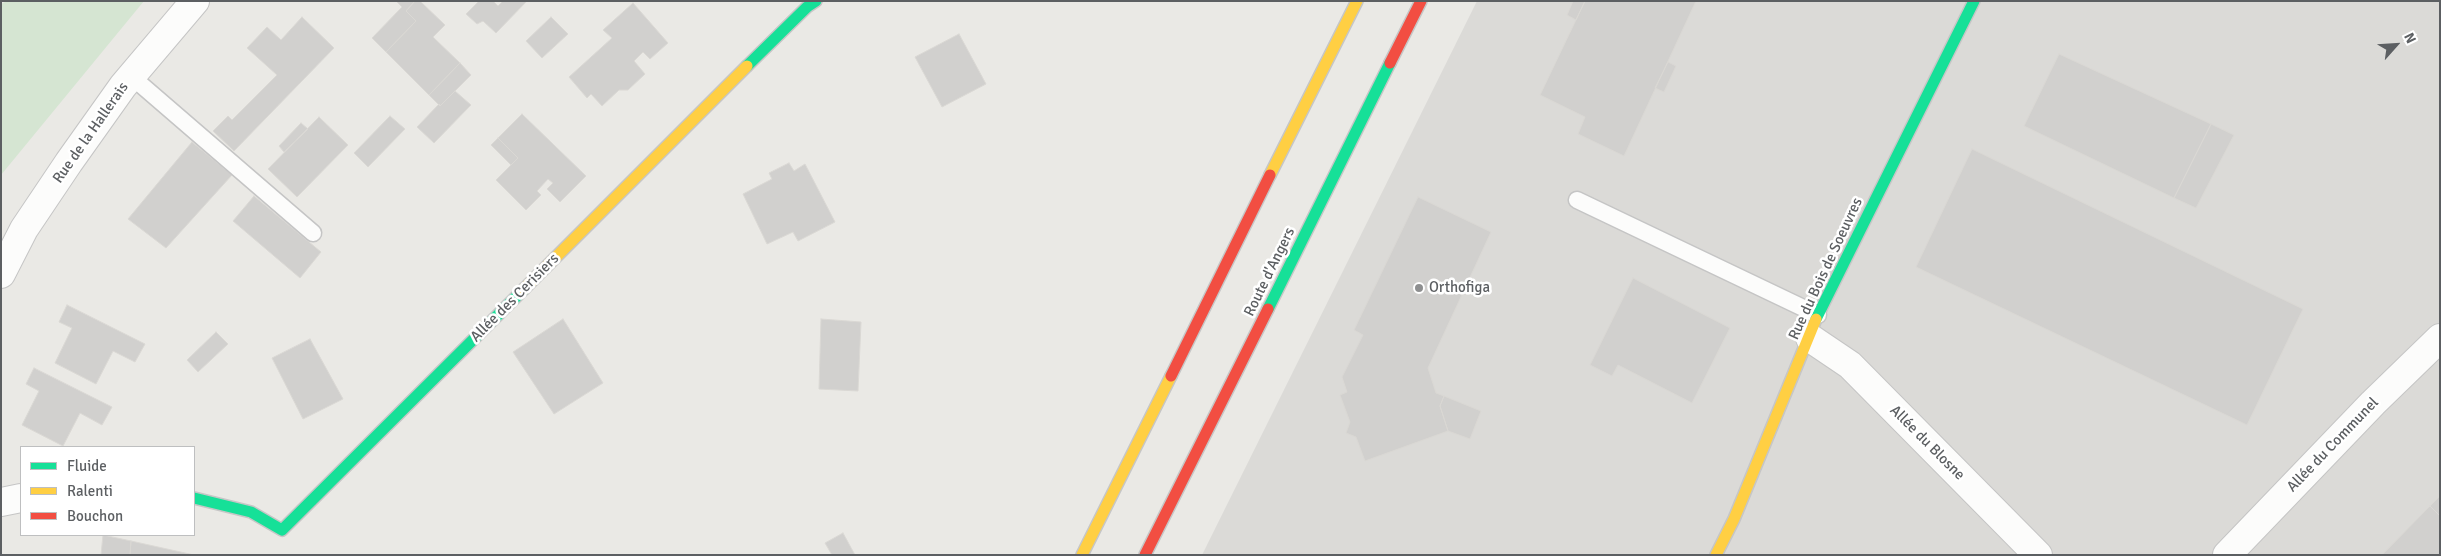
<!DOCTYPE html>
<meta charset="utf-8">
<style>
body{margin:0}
#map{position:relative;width:2441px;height:556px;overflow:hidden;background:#eae9e5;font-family:Signika,sans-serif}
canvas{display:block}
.frame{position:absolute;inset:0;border:2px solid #5c5f62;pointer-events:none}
.legend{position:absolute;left:20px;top:446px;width:175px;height:90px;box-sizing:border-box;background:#fff;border:1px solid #bebfc0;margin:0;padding:6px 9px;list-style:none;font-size:15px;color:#5c5f62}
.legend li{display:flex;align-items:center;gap:10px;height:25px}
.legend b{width:25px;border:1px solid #bebfc0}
.north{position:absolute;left:2371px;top:20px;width:50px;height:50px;-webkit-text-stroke:4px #fff;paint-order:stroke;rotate:64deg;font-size:14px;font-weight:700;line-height:20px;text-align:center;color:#5c5f62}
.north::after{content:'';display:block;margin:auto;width:18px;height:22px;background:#5c5f62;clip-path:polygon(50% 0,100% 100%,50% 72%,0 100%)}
</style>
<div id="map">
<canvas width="2441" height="556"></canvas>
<div class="frame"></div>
<ul class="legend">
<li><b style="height:6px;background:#16e098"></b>Fluide</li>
<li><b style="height:6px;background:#ffcf43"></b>Ralenti</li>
<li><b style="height:6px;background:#f24e42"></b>Bouchon</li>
</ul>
<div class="north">N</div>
</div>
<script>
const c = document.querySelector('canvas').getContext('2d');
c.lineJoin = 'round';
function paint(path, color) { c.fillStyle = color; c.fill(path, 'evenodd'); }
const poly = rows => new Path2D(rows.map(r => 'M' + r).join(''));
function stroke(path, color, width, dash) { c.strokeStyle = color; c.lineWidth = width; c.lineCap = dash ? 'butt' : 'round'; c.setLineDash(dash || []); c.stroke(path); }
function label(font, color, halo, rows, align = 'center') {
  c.font = font + ' Signika,sans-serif'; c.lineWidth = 5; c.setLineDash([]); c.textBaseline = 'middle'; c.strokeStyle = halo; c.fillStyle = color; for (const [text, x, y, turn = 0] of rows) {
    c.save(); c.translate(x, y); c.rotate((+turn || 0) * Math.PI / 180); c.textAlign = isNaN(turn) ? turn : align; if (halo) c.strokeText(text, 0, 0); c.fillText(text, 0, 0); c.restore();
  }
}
paint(poly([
 [1477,1,2440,1,2440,555,1202,555]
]), '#dbdad7');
paint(poly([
 [7,1,144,1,1,175,1,4]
]), '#d5e5d2');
const building = poly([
 [396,1,415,1,406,11,416,21,386,52,372,38,402,7,396,1],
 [415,1,420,1,445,25,433,37,460,63,429,95,386,52,416,21,406,11,415,1],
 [479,1,493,1,498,6,503,1,527,1,496,33,483,21,477,24,466,14,479,1],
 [1573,1,1585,1,1576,20,1567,15,1573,1],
 [1585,1,1696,1,1624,156,1578,134,1585,117,1540,95,1585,1],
 [633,3,668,43,650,59,643,52,634,61,645,74,628,90,619,90,602,106,591,94,587,98,569,77,612,38,603,30,633,3],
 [302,17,334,48,234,151,213,131,228,116,232,120,277,75,247,48,267,27,281,40,302,17],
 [551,17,568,34,542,58,526,41,551,17],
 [959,34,986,84,942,107,915,57,959,34],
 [2059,54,2211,124,2174,198,2024,126,2059,54],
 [1668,62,1676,66,1664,92,1655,88,1668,62],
 [460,63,471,75,440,106,429,95,460,63],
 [455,91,471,105,434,143,417,127,439,104,440,106,455,91],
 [522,114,586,176,560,202,547,189,553,183,548,179,537,191,541,195,526,210,496,180,518,158,498,138,522,114],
 [390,116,405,129,368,167,354,153,390,116],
 [319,117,348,145,297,197,268,169,319,117],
 [301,123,308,129,284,152,279,146,301,123],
 [2211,124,2234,135,2196,208,2174,198,2211,124],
 [498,138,518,158,511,165,491,145,498,138],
 [192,142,232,175,166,248,128,219,192,142],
 [1972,149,2303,309,2247,425,1916,267,1972,149],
 [789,163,794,171,805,164,835,222,798,241,793,232,767,244,743,194,772,179,769,173,789,163],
 [254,196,321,252,300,278,233,221,254,196],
 [1418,197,1491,232,1428,368,1436,393,1444,396,1440,406,1448,431,1365,461,1356,437,1346,433,1350,422,1340,395,1347,392,1342,377,1363,335,1354,330,1418,197],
 [1633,278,1730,328,1692,403,1618,365,1612,376,1590,365,1633,278],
 [67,305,145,344,135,362,113,351,96,384,55,363,72,328,59,322,67,305],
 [563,319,603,383,554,414,513,352,563,319],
 [821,319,861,322,858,391,819,389,821,319],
 [216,332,228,344,198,372,187,360,216,332],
 [310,339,343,399,303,419,272,358,310,339],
 [34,368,112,407,102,425,80,413,63,446,22,425,39,391,26,384,34,368],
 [1444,396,1481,411,1470,439,1448,431,1440,406,1444,396],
 [2440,496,2440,516,2430,506,2440,496],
 [2430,506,2440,516,2440,555,2382,555,2430,506],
 [843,533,855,555,832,555,825,543,843,533],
 [103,535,131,541,130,555,101,555,103,535],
 [131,541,194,555,130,555,131,541]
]);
paint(building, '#d1d0ce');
stroke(building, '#dad8d4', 1);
const lane = poly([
 [131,76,313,233],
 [1577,200,1818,315]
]);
const street = poly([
 [1,274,24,229,69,162,123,86,195,1],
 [1810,338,1850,365,2038,555],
 [1,502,21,498],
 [2227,555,2373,403,2440,338]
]);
const fast = poly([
 [747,66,807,7,816,1],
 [1268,309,1390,63],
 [1816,319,1974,1],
 [194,498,251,512,282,530,524,289]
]);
const slow = poly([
 [1270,175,1357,1],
 [524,289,747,66],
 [1082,555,1171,376],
 [1716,555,1734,519,1816,319]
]);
const jam = poly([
 [1390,63,1421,1],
 [1171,376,1270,175],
 [1145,555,1268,309]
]);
stroke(lane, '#c5c5c5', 19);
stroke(street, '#c5c5c5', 30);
stroke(fast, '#c6c6c6', 14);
stroke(slow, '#c6c6c6', 14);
stroke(jam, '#c6c6c6', 14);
stroke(lane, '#fcfcfb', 16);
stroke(street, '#fcfcfb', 28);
stroke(fast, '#16e098', 11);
stroke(slow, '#ffcf43', 11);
stroke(jam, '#f24e42', 11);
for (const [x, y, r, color] of [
 [1419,288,5,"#8e8f90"]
]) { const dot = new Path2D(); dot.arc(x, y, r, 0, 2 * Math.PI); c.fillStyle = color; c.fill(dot); stroke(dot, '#fff', 2); }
label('15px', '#5c5f62', '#fff', [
 ["Rue de la Hallerais",91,133,-55],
 ["Rue du Bois de Soeuvres",1826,269,-65],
 ["Route d'Angers",1270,272,-64],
 ["Allée des Cerisiers",515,298,-45],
 ["Allée du Blosne",1927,443,45],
 ["Allée du Communel",2333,445,-46]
]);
label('15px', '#5c5f62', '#fff', [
 ["Orthofiga",1429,288]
], 'left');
</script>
